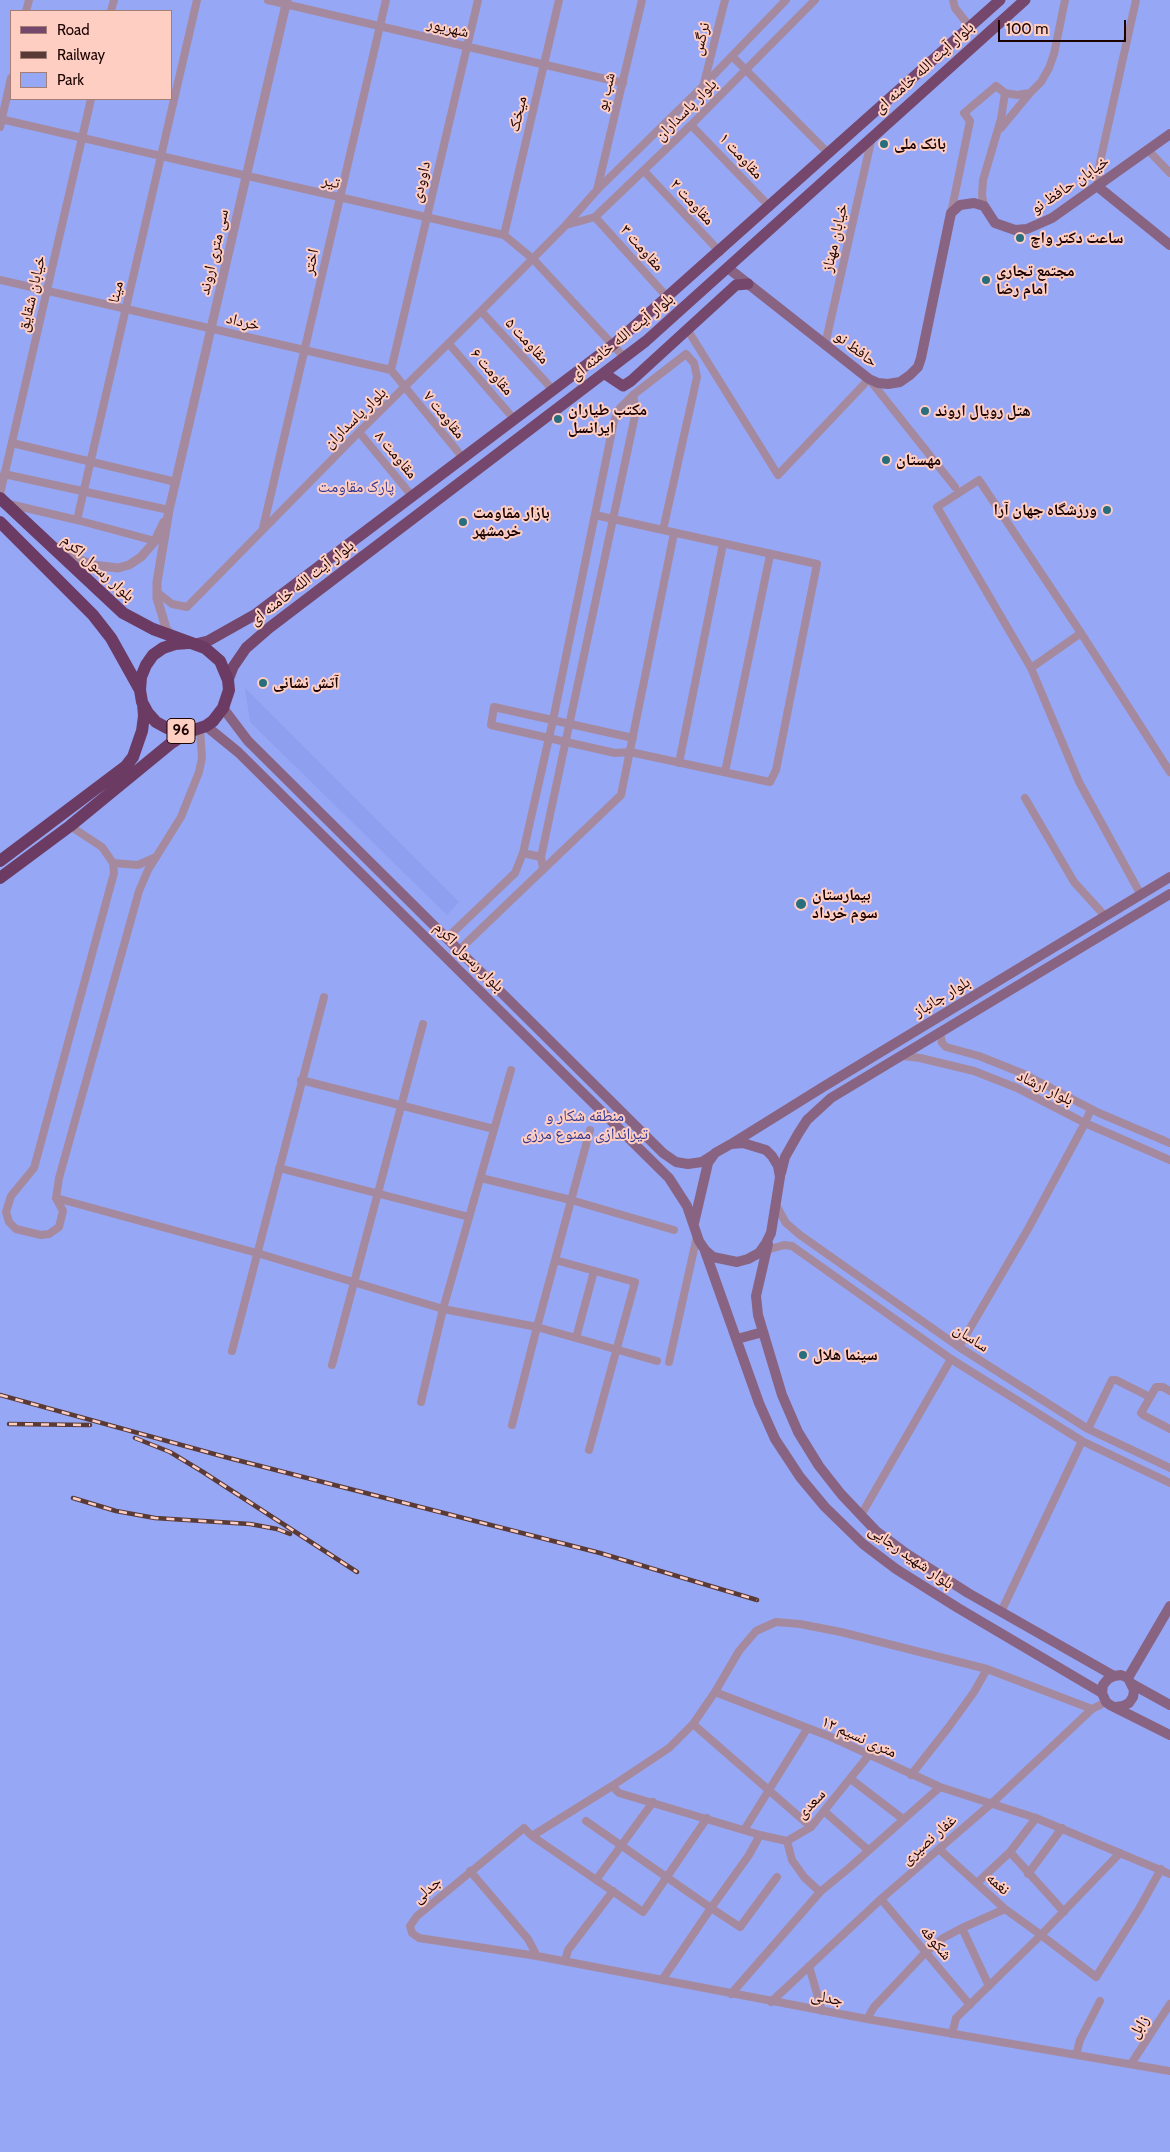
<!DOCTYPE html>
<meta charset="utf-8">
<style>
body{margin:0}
#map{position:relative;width:1170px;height:2152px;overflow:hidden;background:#ffcec3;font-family:Cabin,sans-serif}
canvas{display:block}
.legend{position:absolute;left:10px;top:10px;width:162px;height:90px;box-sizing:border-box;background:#ffcec3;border:1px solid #a47d75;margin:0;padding:6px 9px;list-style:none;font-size:15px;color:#1b0301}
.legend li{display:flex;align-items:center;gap:10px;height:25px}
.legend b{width:25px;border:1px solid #a47d75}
.scale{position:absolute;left:998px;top:20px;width:128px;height:22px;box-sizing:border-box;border:2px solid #1b0301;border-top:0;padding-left:6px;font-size:15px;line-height:18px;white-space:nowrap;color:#1b0301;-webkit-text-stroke:4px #ffcec3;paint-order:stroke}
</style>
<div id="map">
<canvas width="1170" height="2152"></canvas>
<ul class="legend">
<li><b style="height:6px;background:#75476c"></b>Road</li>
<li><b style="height:6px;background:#593a36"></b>Railway</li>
<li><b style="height:14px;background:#96a7f5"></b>Park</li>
</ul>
<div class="scale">100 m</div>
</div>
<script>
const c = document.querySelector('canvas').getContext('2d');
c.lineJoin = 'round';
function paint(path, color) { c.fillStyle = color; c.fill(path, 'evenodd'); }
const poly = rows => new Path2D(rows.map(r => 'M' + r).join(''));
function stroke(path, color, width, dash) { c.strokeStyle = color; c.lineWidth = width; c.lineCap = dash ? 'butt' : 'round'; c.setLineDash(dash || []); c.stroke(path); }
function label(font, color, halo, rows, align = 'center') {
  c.font = font + ' Cabin,"Noto Naskh Arabic",sans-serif'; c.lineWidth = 4; c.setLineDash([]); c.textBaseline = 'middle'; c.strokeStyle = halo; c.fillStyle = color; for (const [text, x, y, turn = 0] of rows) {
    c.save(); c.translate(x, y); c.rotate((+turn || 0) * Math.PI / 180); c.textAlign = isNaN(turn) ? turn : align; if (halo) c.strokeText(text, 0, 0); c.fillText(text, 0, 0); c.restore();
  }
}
paint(poly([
 [0,0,1170,0,1170,2152,0,2152],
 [11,11,171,11,171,99,11,99]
]), '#96a7f5');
paint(poly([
 [245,688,459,902,447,915,250,722]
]), '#8e9fef');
stroke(poly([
 [268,0,623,83],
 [953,0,955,8,970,27],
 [26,11,29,0],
 [111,11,114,0],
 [732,56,829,154],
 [704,83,725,0],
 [0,119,504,235,533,259,625,358],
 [691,125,770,207],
 [0,127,11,78],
 [1001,128,1030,93],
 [1148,150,1170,173],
 [644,171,720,252],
 [1097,186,1100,162,1136,0],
 [597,190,642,0],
 [984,206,982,195,983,180,1001,119,1005,93],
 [951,213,970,121,964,113,996,86,1005,93,1017,95,1030,93,1041,82,1049,68,1054,54,1065,0],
 [595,217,668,298],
 [566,225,595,217,691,125,815,0],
 [504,235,559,0],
 [0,280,391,370],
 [481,311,553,390],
 [687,329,778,475,869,379,955,487],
 [449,344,514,419],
 [825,345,872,137],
 [391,370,478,0],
 [391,370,463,458],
 [633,395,686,354,694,363,697,377,663,530],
 [359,432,412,496],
 [12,443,176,482],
 [4,474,169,510],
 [0,494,91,99],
 [9,504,77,520,197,0],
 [595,515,817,564,776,770,770,782,630,752,615,753,491,725,494,707,633,738],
 [77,520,155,541],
 [263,528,386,0],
 [157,592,172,604,187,607,359,432,481,311,566,225,597,190,704,85,786,0],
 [1081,633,1031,668,937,507,979,480,1081,633,1170,772],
 [1031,668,1079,782,1141,895],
 [679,763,723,544],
 [725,772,770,555],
 [1025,798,1074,882,1105,916],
 [70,826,102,847,113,863,114,873,34,1168,11,1196,6,1212,9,1222,16,1229,41,1235,49,1234,59,1227,63,1211,56,1198,59,1178,139,891,148,870,181,817,199,772,202,758,200,729],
 [523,853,541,857],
 [113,863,138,865,156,857],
 [447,938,515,873,523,853,553,720,614,421,620,408,633,395,636,411,541,857,543,869],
 [459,950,621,795,674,533],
 [940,1033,942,1043,946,1047,979,1056,1024,1074,1099,1113,1170,1143],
 [903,1056,920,1058,974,1071,1017,1088,1085,1123,1170,1160],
 [301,1080,494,1129],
 [279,1168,469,1217],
 [481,1178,571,1200,674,1230],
 [56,1198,257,1253,443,1309,537,1327,657,1361],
 [776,1205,786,1223,800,1235,959,1347,1088,1429,1170,1468],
 [767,1250,784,1245,792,1246,951,1359,1082,1441,1170,1483],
 [555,1260,635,1282,589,1450],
 [576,1338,594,1271],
 [959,1347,1028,1229,1085,1123,1091,1109],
 [232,1351,324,997],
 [669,1362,697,1236],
 [332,1365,423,1024],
 [1170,1391,1163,1387,1156,1387,1141,1413,1143,1415,1170,1429],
 [421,1402,443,1309,511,1070],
 [512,1425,537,1327,590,1130],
 [1088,1429,1112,1380,1116,1380,1150,1397],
 [861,1515,951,1359],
 [1001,1612,1082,1441],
 [715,1692,831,1737,940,1787,1036,1818,1170,1874],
 [1092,1709,987,1669,841,1632,800,1624,776,1622,756,1631,739,1651,715,1692,693,1724,669,1748,612,1786,532,1836,524,1828,417,1916,410,1926,412,1933,419,1938,537,1956,867,2019,1170,2071],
 [693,1724,811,1827],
 [911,1775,948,1728,974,1692,987,1669],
 [852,1780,903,1819],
 [612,1786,619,1793,760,1835],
 [824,1811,868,1850],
 [586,1821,711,1908,662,1980],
 [744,1830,807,1729],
 [532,1836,643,1912,707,1818],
 [939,1849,1005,1909,1041,1935,956,2018,952,2034],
 [1010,1852,1064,1912],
 [1120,1853,1041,1935,1096,1977,1139,1909,1161,1869],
 [470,1871,528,1939,537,1956],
 [1028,1874,1062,1828],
 [777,1877,740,1927,711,1908,749,1855,760,1835,787,1841],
 [596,1880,653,1802],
 [977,1883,1010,1852,1036,1818],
 [820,1892,804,1877,792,1860,787,1841,811,1827,869,1755],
 [881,1899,970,2005],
 [565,1961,568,1950,613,1891],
 [809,1966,822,2011],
 [989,1986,962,1928,1005,1909],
 [731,1994,820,1892,849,1868,940,1787],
 [771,2002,881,1899,992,1803,1092,1709,1106,1702],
 [867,2019,874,2007,925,1953,943,1938,962,1928],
 [1076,2055,1080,2040,1100,2001],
 [1131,2064,1170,2004]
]), '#a58a9f', 8);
stroke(poly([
 [59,547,78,559,93,565,118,568,129,565,141,557,155,541,164,522],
 [172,637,166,628,157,598,157,582,169,510,287,0]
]), '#a58a9f', 9);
stroke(poly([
 [1097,186,1170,245],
 [728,268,869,379,878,383,888,384,900,382,910,375,918,367,921,358,951,213,960,205,974,203,984,206,995,223,1015,230,1027,229,1052,218,1170,134],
 [223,708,248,741,663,1153,676,1162,688,1164,702,1162,713,1155],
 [206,726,238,752,669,1178,687,1206,699,1241,705,1250,713,1257,737,1262,748,1259,759,1253,766,1243,771,1233,780,1177,778,1166,772,1156,766,1150,743,1143,731,1144,715,1153,708,1163,694,1223],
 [733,1143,823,1087,1170,877],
 [781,1173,785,1157,798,1134,807,1120,831,1098,1170,894],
 [768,1244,756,1296,758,1315,782,1395,798,1432,819,1466,841,1494,876,1531,907,1554,968,1593,1114,1676],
 [705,1251,759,1403,775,1439,800,1477,825,1507,863,1544,896,1569,958,1608,1102,1693],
 [737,1339,763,1332],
 [1128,1678,1170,1606],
 [1132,1684,1170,1705],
 [1116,1707,1123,1706,1129,1703,1133,1697,1134,1690,1128,1678,1121,1675,1114,1676,1108,1679,1103,1685,1102,1693,1106,1702,1110,1705,1170,1735]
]), '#896382', 10);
stroke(poly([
 [605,374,623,386,631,381,736,285,748,284],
 [195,644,208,641,256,614,614,344,1000,0],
 [228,680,233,667,246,648,269,628,646,341,1025,0]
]), '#75476c', 11);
stroke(poly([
 [0,498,123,613,153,629,205,648,220,661,228,680,229,690,223,708,213,721,206,726,191,731,179,731,167,728,156,722,148,713,142,702,140,690,141,677,146,665,153,655,163,648,175,644,188,643],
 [0,522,93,615,111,638,140,690],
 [0,861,126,766,133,757,142,731,144,716,143,704],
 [0,878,70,826,170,744,190,731]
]), '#6c3b63', 12);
const rail = poly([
 [0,1395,225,1457,600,1553,757,1600],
 [9,1424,90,1425],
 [135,1438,170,1452,203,1472,357,1572],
 [73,1498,116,1511,155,1518,250,1524,277,1529,290,1534]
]);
stroke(rail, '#593a36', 4.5);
stroke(rail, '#ffcec3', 2.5, [8]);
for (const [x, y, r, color] of [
 [884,144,5,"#286e7d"],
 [1020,238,5,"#286e7d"],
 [986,280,5,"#286e7d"],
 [925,411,5,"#286e7d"],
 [558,419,5,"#286e7d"],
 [886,460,5,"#286e7d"],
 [1107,510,5,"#286e7d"],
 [463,522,5,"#286e7d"],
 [263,683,5,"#286e7d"],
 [801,904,6,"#286e7d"],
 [803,1355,5,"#286e7d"]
]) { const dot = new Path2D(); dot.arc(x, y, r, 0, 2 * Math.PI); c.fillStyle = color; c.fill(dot); stroke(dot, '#ffcec3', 2); }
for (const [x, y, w] of [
 [181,731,28]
]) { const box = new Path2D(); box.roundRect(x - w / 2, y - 12.5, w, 25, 4); c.fillStyle = '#ffcec3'; c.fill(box); stroke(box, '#1b0301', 1); }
label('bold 15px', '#1b0301', null, [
 ["96",181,731]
]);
label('16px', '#1b0301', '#ffcec3', [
 ["شهریور",448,28,13],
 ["نرگس",701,39,-76],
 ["بلوار آیت الله خامنه ای",924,68,-42],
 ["شب بو",606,92,-77],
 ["بلوار پاسداران",686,110,-45],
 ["میخک",518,114,-77],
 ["مقاومت ۱",741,156,47],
 ["تیر",331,182,13],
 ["داوودی",421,182,-77],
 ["خیابان حافظ نو",1070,185,-34],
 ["مقاومت ۲",692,202,47],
 ["خیابان مهناز",835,238,-77],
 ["مقاومت ۳",642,248,48],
 ["سی متری اروند",214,252,-77],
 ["اختر",311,262,-77],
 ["مینا",116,292,-77],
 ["خیابان شقایق",32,294,-77],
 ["خرداد",243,322,13],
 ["بلوار آیت الله خامنه ای",622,337,-39],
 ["مقاومت ۵",527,341,47],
 ["حافظ نو",856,349,37],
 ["مقاومت ۶",492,372,49],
 ["مقاومت ۷",444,415,51],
 ["بلوار پاسداران",355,418,-44],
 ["مقاومت ۸",396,455,50],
 ["بلوار رسول اکرم",98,568,42],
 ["بلوار آیت الله خامنه ای",302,583,-38],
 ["بلوار رسول اکرم",469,957,45],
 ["بلوار جانباز",942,997,-31],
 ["بلوار ارشاد",1045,1088,26],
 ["ساسان",971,1338,33],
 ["بلوار شهید رجایی",911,1557,35],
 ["۱۲ متری نسیم",859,1737,24],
 ["سعدی",811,1804,-46],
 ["غفار نصیری",929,1840,-41],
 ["نغمه",998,1884,42],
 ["جدلی",427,1890,-40],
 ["شکوفه",936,1943,50],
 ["جدلی",827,1998,10],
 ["زابل",1139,2027,-57]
]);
label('bold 16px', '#1b0301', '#ffcec3', [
 ["بانک ملی",894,144],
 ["ساعت دکتر واچ",1030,238],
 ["مجتمع تجاری",996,271],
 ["امام رضا",996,289],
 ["مكتب طياران",568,410],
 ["ايرانسل",568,428],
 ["هتل رویال اروند",935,411],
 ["مهستان",896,460],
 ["ورزشگاه جهان آرا",1097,510,"right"],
 ["بازار مقاومت",473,513],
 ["خرمشهر",473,531],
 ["آتش نشانی",273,683],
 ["بیمارستان",812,895],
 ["سوم خرداد",812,913],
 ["سینما هلال",813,1355]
], 'left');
label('16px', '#2f3691', '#ffcec3', [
 ["پارک مقاومت",356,487],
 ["منطقه شکار و",585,1116],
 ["تیراندازی ممنوع مرزی",585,1134]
]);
</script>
